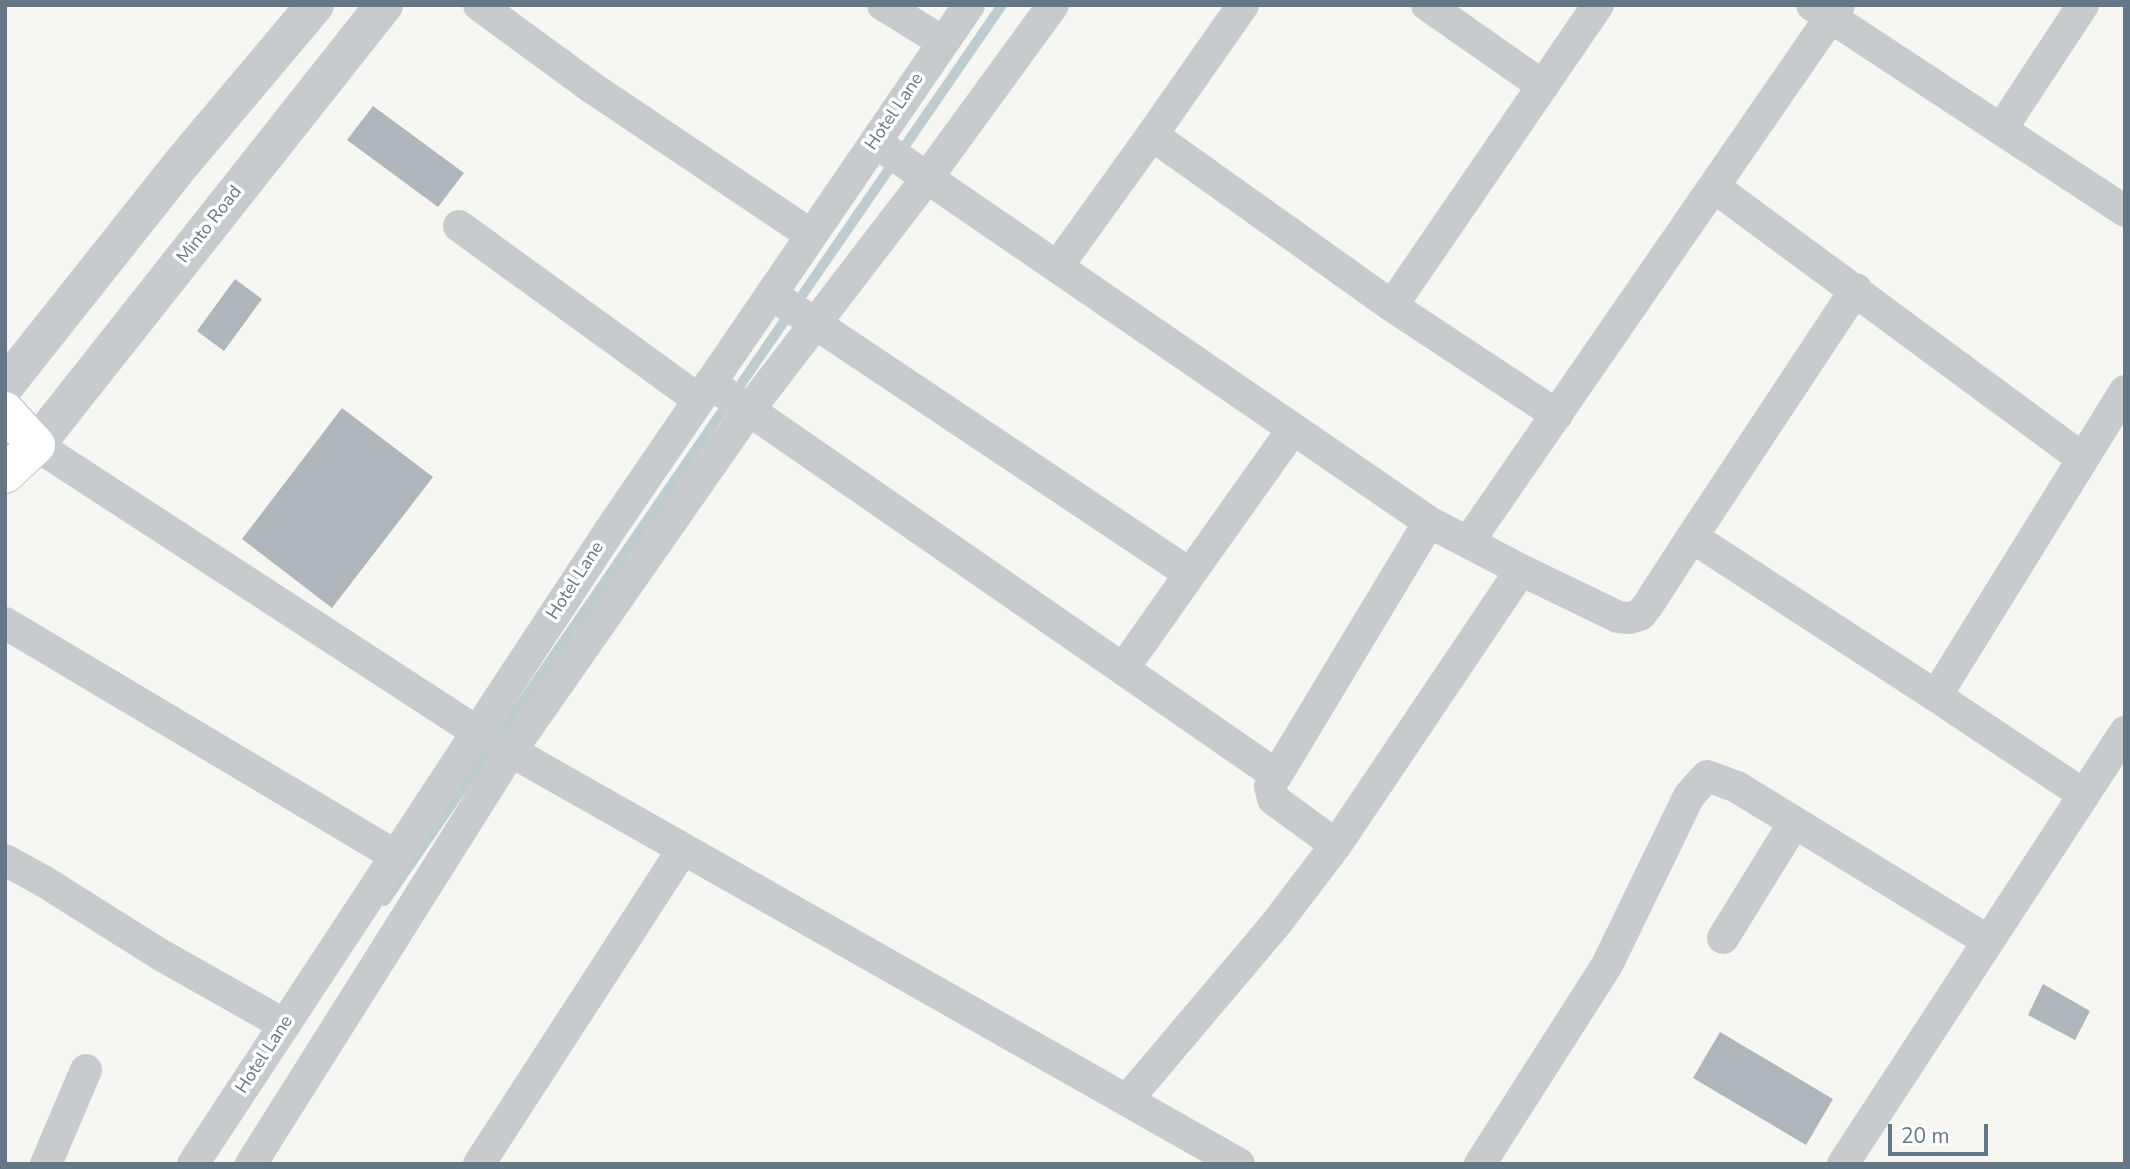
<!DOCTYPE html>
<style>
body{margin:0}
#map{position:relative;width:2130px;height:1169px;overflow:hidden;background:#f6f6f2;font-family:"Nunito Sans",sans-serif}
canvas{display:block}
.frame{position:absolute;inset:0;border:7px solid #637786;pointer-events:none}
.scale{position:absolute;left:1888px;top:1124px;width:100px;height:32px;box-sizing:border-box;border:4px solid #637786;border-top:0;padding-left:9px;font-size:21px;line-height:24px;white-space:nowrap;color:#637786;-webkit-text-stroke:5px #fff;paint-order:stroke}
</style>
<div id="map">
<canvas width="2130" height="1169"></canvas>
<div class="frame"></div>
<div class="scale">20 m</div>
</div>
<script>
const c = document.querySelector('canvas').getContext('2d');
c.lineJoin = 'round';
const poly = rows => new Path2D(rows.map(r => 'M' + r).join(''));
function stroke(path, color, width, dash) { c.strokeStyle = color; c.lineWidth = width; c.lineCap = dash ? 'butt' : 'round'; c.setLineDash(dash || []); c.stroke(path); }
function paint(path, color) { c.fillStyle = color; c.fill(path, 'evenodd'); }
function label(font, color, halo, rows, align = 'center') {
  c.font = font + ' "Nunito Sans",sans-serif'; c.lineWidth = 7; c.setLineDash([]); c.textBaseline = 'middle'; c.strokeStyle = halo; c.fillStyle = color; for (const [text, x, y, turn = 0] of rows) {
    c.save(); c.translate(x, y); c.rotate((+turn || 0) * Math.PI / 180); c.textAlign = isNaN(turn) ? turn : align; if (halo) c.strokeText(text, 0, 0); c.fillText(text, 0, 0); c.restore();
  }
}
stroke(poly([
 [385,901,1002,5]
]), '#becbcf', 10);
paint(poly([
 [373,106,464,173,438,207,347,140],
 [235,279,262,299,224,351,197,331],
 [342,408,433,477,332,608,242,539],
 [2043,984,2090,1011,2075,1040,2028,1015],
 [1720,1032,1833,1099,1806,1145,1693,1078]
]), '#afb7bc');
const secondary = poly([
 [5,411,36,445,5,474]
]);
stroke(secondary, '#b7bdc1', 40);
stroke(poly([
 [479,5,591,87,811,235],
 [883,5,943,42],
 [1427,5,1543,86],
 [1812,5,2125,211],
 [2002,128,2083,5],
 [1152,135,1243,5],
 [875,142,1429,522,1521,570,1618,617,1630,618,1640,615,1648,605,1692,537],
 [1714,187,2083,459],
 [459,226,699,400],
 [1057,267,1152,135,1392,306],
 [1856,289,1692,537,1936,696,2125,391],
 [771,294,1190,574,1293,429],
 [710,383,1276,775],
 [1557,415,1392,306,1598,5],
 [36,445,477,732,1239,1164],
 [1469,541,1839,5],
 [5,623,396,856],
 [1123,669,1190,574],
 [1936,696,2084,795],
 [1336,845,1273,799,1270,786,1429,522],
 [5,860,45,882,161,955,285,1025],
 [1723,938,1794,823],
 [1127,1100,1275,925,1336,845,1521,570],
 [46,1164,86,1070],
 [193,1164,612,527,969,5],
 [251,1164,511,751,749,410,927,178,1053,5],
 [479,1164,683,849],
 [1480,1164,1607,965,1689,796,1707,776,1737,787,1988,941],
 [1843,1164,2125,732]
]), '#c8cbce', 32);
stroke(poly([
 [5,386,182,163,315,5],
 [36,445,384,5]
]), '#c8cbce', 38);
stroke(secondary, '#fff', 38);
label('18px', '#637786', '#fff', [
 ["Hotel Lane",895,112,-56],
 ["Minto Road",210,225,-52],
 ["Hotel Lane",576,581,-57],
 ["Hotel Lane",265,1055,-57]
]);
</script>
